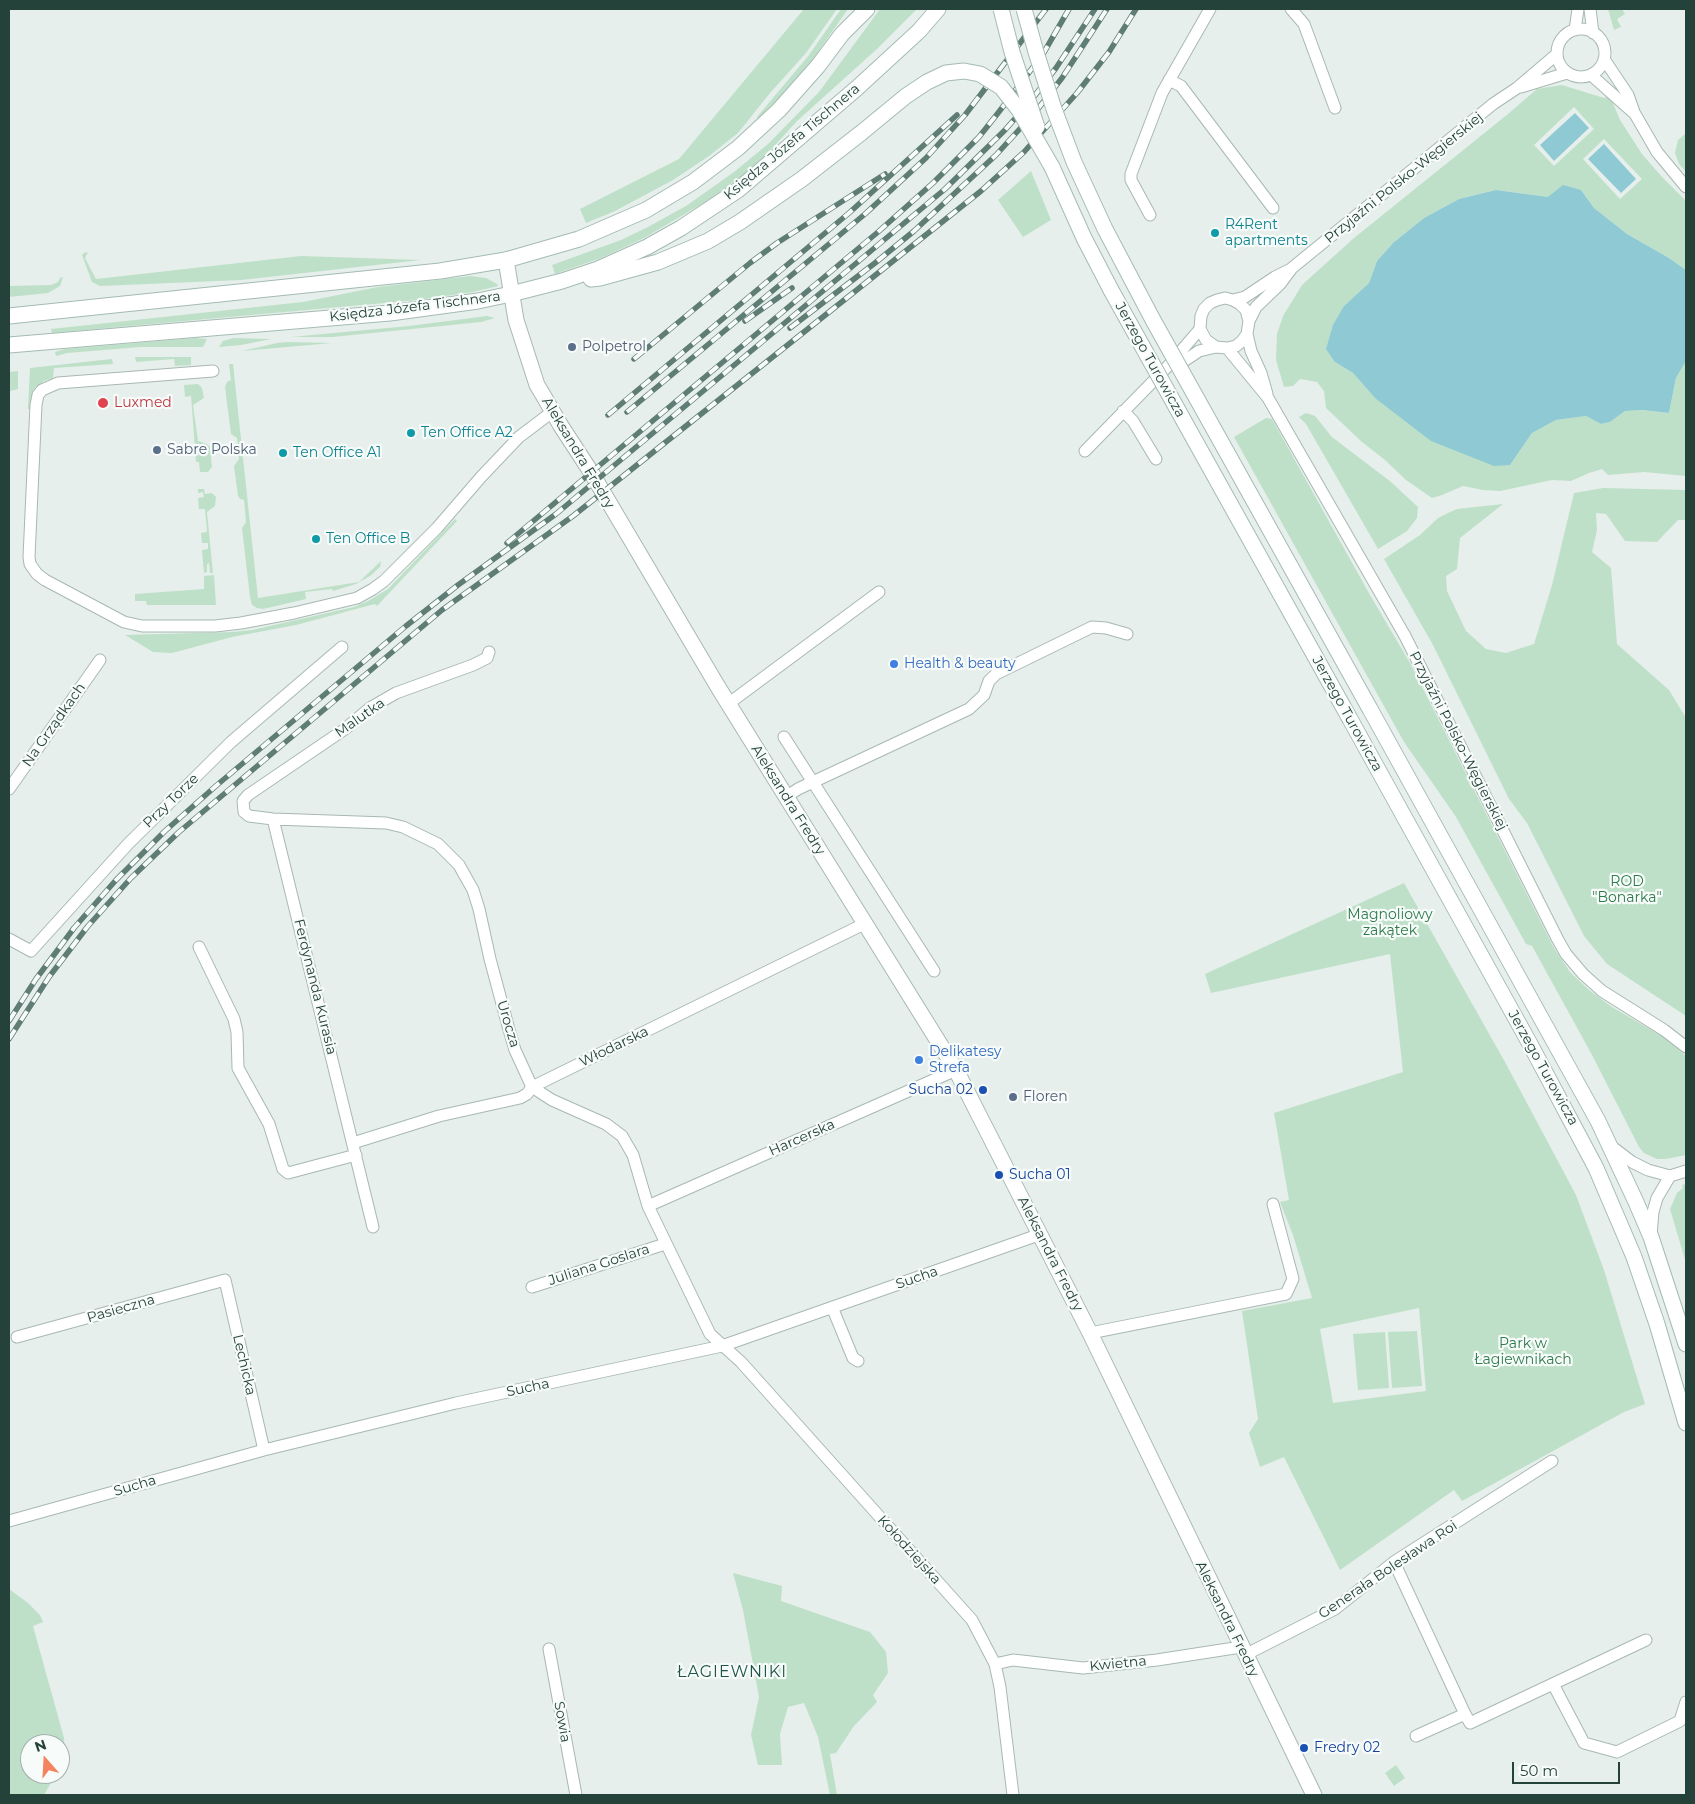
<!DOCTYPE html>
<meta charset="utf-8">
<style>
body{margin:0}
#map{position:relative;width:1695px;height:1804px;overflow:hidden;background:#e6efeb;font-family:Montserrat,sans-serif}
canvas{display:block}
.frame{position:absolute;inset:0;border:10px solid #24423a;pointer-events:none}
.north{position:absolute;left:20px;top:1734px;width:50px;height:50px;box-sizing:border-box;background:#f7fbf9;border:1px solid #a3b1ad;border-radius:50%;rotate:341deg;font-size:14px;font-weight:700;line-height:20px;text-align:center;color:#24423a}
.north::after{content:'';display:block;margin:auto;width:18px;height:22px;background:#f4845f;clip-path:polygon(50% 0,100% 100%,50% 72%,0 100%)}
.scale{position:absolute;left:1512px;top:1762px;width:108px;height:22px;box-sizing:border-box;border:2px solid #24423a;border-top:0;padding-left:6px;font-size:15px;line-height:18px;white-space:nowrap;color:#24423a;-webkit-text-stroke:4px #f7fbf9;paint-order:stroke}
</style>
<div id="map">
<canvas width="1695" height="1804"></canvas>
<div class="frame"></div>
<div class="north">N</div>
<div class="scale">50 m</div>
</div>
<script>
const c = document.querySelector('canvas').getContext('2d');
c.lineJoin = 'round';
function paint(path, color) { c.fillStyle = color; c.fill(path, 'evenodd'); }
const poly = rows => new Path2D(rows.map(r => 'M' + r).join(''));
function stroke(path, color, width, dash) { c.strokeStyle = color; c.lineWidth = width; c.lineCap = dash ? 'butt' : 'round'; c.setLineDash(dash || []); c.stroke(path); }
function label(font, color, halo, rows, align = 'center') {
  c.font = font + ' Montserrat,sans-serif'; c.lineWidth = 4.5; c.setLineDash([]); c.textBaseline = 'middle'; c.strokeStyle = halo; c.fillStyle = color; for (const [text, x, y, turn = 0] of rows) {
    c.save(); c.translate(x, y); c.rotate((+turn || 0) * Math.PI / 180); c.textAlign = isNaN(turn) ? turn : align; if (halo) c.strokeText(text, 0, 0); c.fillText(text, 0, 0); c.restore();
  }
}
paint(poly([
 [804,9,837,9,806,53,770,93,738,133,709,156,673,180,615,211,586,223,580,209,679,159],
 [841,9,848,9,813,59,784,93,758,119,757,117,809,55],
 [880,9,917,9,877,49,797,121,769,152,744,175,707,201,644,238,601,258,555,274,552,265,621,240,646,228,686,206,734,172,768,144,819,92],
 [1608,9,1622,9,1625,14,1617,19,1621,27,1614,30],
 [1562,85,1604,98,1610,96,1620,120,1642,154,1662,177,1686,201,1686,270,1669,258,1627,234,1594,208,1581,190,1548,197,1496,190,1459,199,1424,218,1393,243,1377,261,1369,283,1344,306,1335,362,1353,373,1375,398,1510,465,1532,433,1556,420,1586,416,1601,424,1610,422,1625,411,1641,410,1669,413,1676,378,1686,361,1686,476,1644,472,1608,475,1602,469,1589,473,1571,481,1552,480,1500,491,1483,490,1463,486,1442,495,1432,498,1406,480,1385,460,1362,442,1326,408,1324,391,1317,382,1300,379,1293,386,1284,387,1276,360,1277,334,1283,316,1302,285,1354,238,1508,114,1537,89],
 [1574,107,1594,129,1554,166,1534,145],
 [1604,139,1642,179,1620,199,1583,159],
 [1685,134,1686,136,1686,172,1679,164,1675,153,1678,140],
 [1031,171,1051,220,1023,237,998,200],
 [88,252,85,258,96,279,301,256,421,260,241,280,100,286,92,282,82,255,84,253],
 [470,276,486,278,497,284,498,286,473,292,418,300,52,333,51,329,303,302,378,287],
 [63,277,60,286,48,293,9,297,9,286,51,285,58,282,60,278],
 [487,316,495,318,481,322,333,337,291,337,409,326],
 [195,338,207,339,203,347,141,347,67,353,56,356,55,352,65,349],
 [230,339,233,338,271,339,241,345,219,347,223,341],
 [277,343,288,342,332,343,242,351],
 [135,357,191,357,191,365,175,366,174,359,136,362],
 [112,359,113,364,54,368,53,378,44,381,34,389,31,398,30,409,28,409,30,368],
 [229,364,233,364,258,598,359,582,381,561,380,567,370,576,356,584,333,591,332,589,305,592,306,599,263,609,257,608,252,605,250,597,242,528,246,522,244,500,240,499,238,496,234,466,239,459,237,438,231,434,225,387,227,382,231,380],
 [18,371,18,389,10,391,9,372],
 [198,384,202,388,204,398,193,405,198,441,207,444,210,447,212,467,208,472,200,472,199,462,196,462,191,396,185,397,184,385],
 [1306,413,1315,416,1332,437,1391,482,1418,507,1417,518,1407,531,1378,549,1306,424,1299,417],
 [1266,418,1272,419,1370,595,1410,663,1554,948,1570,972,1589,990,1612,1007,1662,1036,1686,1056,1686,1155,1666,1159,1657,1159,1644,1153,1639,1147,1591,1053,1532,946,1526,944,1456,817,1404,742,1234,437],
 [1603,488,1686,490,1686,520,1678,520,1657,542,1625,541,1606,514,1596,513,1597,530,1592,552,1611,568,1617,644,1669,690,1686,718,1686,1016,1607,964,1584,936,1527,823,1509,799,1433,645,1384,559,1420,535,1438,518,1448,513,1457,509,1503,504,1460,538,1457,569,1446,576,1447,591,1466,631,1486,649,1506,653,1534,644,1552,585,1574,493],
 [198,489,204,489,205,494,212,493,216,497,215,506,207,512,213,573,210,573,209,563,207,564,207,572,204,573,202,550,208,549,208,543,202,543,201,533,207,532,205,509,199,509,198,498,204,497,203,492,198,493],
 [455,519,457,521,377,606,375,604,296,625,232,637,172,653,153,652,125,635,232,632,252,630,354,607,368,601,388,589],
 [214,575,216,605,147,605,146,601,135,601,135,594,204,589,204,576],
 [1404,883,1505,1062,1576,1195,1604,1270,1645,1404,1624,1412,1462,1501,1454,1490,1340,1570,1284,1457,1260,1467,1249,1433,1258,1419,1242,1311,1312,1298,1293,1235,1280,1202,1289,1200,1274,1113,1403,1072,1390,954,1211,993,1205,974],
 [1419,1308,1426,1391,1333,1403,1320,1329],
 [1686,1184,1686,1263,1670,1209,1677,1193,1683,1188,1682,1185],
 [1417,1331,1422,1386,1392,1388,1388,1332],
 [1385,1332,1389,1388,1358,1390,1353,1334],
 [733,1573,782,1586,781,1601,870,1632,886,1652,888,1673,873,1695,877,1702,854,1726,836,1753,830,1754,837,1795,830,1795,818,1737,804,1703,788,1707,780,1734,782,1765,758,1765,751,1735,759,1697,743,1610],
 [9,1589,28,1603,40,1615,43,1622,33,1626,64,1738,65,1753,60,1766,60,1744,30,1744,30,1774,56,1774,44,1795,9,1795],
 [1396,1765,1405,1778,1394,1786,1385,1773]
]), '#bfe0c8');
paint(poly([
 [1575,113,1589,128,1554,161,1540,145],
 [1604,144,1636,179,1621,193,1588,159],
 [1563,185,1581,190,1594,208,1627,234,1669,258,1686,270,1686,361,1676,378,1669,413,1642,410,1625,411,1610,422,1601,424,1586,416,1556,420,1532,433,1510,465,1494,466,1431,441,1375,398,1353,373,1335,362,1326,349,1333,325,1344,306,1369,283,1377,261,1393,243,1424,218,1459,199,1496,190,1548,197]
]), '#8ec9d4');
const minor = poly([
 [1291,9,1304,24,1335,108],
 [1590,9,1593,33],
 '1557 53a24 24 0 1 1 48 0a24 24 0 1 1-48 0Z',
 [1575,30,1578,9],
 [1604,59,1628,95,1634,112],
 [1591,75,1635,114,1657,152,1686,187],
 [1169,80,1181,86,1273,208],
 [1521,87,1567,73],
 [1150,215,1131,180,1131,174,1162,93,1210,9],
 [1233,300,1245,297,1275,277,1291,269],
 [1249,321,1246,310,1240,304,1233,300,1225,298,1217,300,1210,303,1204,309,1201,316,1200,329,1206,340,1216,347,1227,348,1236,346,1242,341,1247,334,1249,321,1256,307,1280,284,1292,268,1493,104,1517,88,1557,54],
 [1247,334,1251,351,1261,373,1267,394],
 [1227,348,1268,398,1405,636,1558,940,1566,954,1583,974,1602,991,1664,1030,1686,1047],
 [1171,365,1184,361,1199,351,1216,347],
 [213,371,58,383,42,390,38,395,36,405,29,557,30,564,37,574,45,580,124,622,142,626,215,626,241,623,294,613,357,598,373,589,384,581,437,528,481,477,519,437,552,412],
 [1123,411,1133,421,1156,459],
 [1085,451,1169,365,1200,329],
 [489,652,487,658,473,665,396,693,370,708,345,729,248,795,243,801,244,812,249,816,273,819,386,823,403,827,438,844,459,865,473,890,479,909,490,959,508,1026,515,1050,532,1087,552,1100,606,1124,622,1136,633,1155,648,1206,710,1334,741,1362,972,1620,995,1664,1000,1687,1013,1795],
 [728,704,879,592],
 [784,737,934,971],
 [9,789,100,660],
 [786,797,798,789,969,709,984,695,989,681,996,674,1092,627,1106,628,1127,634],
 [273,819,373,1227],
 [9,939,31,951,128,844,231,742,342,647],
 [199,947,234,1019,237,1032,238,1068,269,1124,283,1169,288,1173,356,1155],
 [353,1143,439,1116,520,1098,527,1094,532,1087,866,923],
 [1611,1146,1632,1162,1648,1170,1670,1176,1686,1171],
 [648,1206,956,1070],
 [1651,1235,1653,1212,1657,1198,1670,1176],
 [532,1287,665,1244],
 [832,1307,853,1358,858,1361],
 [1090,1333,1286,1294,1293,1279,1273,1204],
 [17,1337,225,1280,264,1450],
 [9,1521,264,1450,456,1403,722,1346,1041,1234],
 [1394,1562,1465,1714],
 [549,1649,576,1795],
 [1245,1655,1335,1609,1394,1562,1552,1461],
 [995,1664,1013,1660,1083,1668,1157,1660,1241,1647],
 [1553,1684,1584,1743,1617,1752,1680,1721,1686,1702],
 [1416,1736,1465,1714,1470,1723,1646,1640]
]);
const tertiary = poly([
 [506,260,516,320,537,385,543,395,561,426,591,472,718,687,956,1070,1090,1333,1314,1795]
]);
const secondary = poly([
 [1052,167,1084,238,1111,290],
 [591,279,600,278,658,262,708,241,740,222,802,179,861,133],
 [9,316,440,271,506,260,579,239,646,210,693,182,738,148,779,110,818,66,842,34,867,9],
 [9,345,390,313,478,301,511,294,562,281,598,269,647,247,681,228,738,190,857,88,919,31,938,9],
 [1370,709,1598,1121,1636,1202,1651,1237,1686,1344],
 [1350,719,1530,1044,1596,1168,1634,1257,1657,1324,1686,1423]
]);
stroke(minor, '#a8b8b2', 13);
stroke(tertiary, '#a8b8b2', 17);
stroke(secondary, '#a4bbb3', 17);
stroke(minor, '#fff', 11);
stroke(tertiary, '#fff', 15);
stroke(secondary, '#fff', 15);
const rail = poly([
 [745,321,792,288],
 [790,328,875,263,914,231,996,155,1037,110,1062,78,1107,9],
 [634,359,750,263,777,243,885,174],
 [627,412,865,214,926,158,965,115,1046,9],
 [608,415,849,213,957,115],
 [507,543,878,232,933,183,979,137,998,113,1043,54,1069,9],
 [9,1021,36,979,74,928,116,880,165,831,217,785,406,626,458,585,556,514,945,189,1005,130,1033,98,1056,68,1095,9],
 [9,1039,49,977,88,926,131,878,179,832,442,610,573,516,981,191,1024,152,1077,93,1109,52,1136,9]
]);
stroke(rail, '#5f7d75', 5.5);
stroke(rail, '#f7fbf9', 4, [11]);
const secondaryBridge = poly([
 [1001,9,1012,52,1037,127],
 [1024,9,1036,52,1054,109,1074,162,1105,229,1153,320,1370,709],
 [861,133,906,96,927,82,946,73,964,71,980,74,1001,87,1019,110,1052,167],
 [1111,290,1350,719]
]);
stroke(secondaryBridge, '#a4bbb3', 17, []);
stroke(secondaryBridge, '#fff', 15);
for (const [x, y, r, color] of [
 [1215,233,5,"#0f9aa8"],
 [572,347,5,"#5c6f8a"],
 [103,403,6,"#e0444e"],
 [411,433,5,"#0f9aa8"],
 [157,450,5,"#5c6f8a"],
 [283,453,5,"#0f9aa8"],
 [316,539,5,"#0f9aa8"],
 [894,664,5,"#3f7fe0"],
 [919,1060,5,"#3f7fe0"],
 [983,1090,5,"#1a4fb4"],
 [1013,1097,5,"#5c6f8a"],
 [999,1175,5,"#1a4fb4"],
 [1304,1748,5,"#1a4fb4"]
]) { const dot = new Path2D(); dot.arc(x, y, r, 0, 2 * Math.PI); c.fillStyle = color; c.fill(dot); stroke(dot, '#f7fbf9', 2); }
label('14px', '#24423a', '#f7fbf9', [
 ["Księdza Józefa Tischnera",792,142,-40],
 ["Przyjaźni Polsko-Węgierskiej",1404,178,-39],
 ["Księdza Józefa Tischnera",415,307,-7],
 ["Jerzego Turowicza",1150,360,61],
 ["Aleksandra Fredry",578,453,59],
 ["Jerzego Turowicza",1347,714,61],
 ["Malutka",360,718,-35],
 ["Na Grządkach",54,725,-55],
 ["Przyjaźni Polsko-Węgierskiej",1458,741,63],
 ["Aleksandra Fredry",788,800,58],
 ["Przy Torze",171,801,-44],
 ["Ferdynanda Kurasia",315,987,76],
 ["Urocza",508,1024,73],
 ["Włodarska",614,1047,-26],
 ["Jerzego Turowicza",1543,1068,61],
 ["Harcerska",802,1138,-24],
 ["Aleksandra Fredry",1050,1254,63],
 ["Juliana Goslara",599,1265,-18],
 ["Sucha",917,1278,-19],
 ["Pasieczna",121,1309,-16],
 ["Lechicka",244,1365,77],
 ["Sucha",528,1388,-12],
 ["Sucha",135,1486,-16],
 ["Kołodziejska",909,1550,48],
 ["Generała Bolesława Roi",1388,1570,-34],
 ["Aleksandra Fredry",1227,1619,64],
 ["Kwietna",1118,1664,-6],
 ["Sowia",562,1722,80]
]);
label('14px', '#0d838f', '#f7fbf9', [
 ["R4Rent",1225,225],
 ["apartments",1225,241],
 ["Ten Office A2",421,433],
 ["Ten Office A1",293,453],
 ["Ten Office B",326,539]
], 'left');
label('14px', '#4e5e75', '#f7fbf9', [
 ["Polpetrol",582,347],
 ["Sabre Polska",167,450],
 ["Floren",1023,1097]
], 'left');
label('14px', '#be3a42', '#f7fbf9', [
 ["Luxmed",114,403]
], 'left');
label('14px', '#366cbe', '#f7fbf9', [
 ["Health & beauty",904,664],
 ["Delikatesy",929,1052],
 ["Strefa",929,1068]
], 'left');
label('14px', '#2d7a4b', '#f7fbf9', [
 ["ROD",1627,882],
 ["\"Bonarka\"",1627,898],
 ["Magnoliowy",1390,915],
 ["zakątek",1390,931],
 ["Park w",1523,1344],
 ["Łagiewnikach",1523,1360]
]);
label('14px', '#164399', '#f7fbf9', [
 ["Sucha 02",973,1090,"right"],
 ["Sucha 01",1009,1175],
 ["Fredry 02",1314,1748]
], 'left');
c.letterSpacing = '1px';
label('16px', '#1f5548', '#f7fbf9', [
 ["ŁAGIEWNIKI",732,1672]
]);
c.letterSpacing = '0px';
</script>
